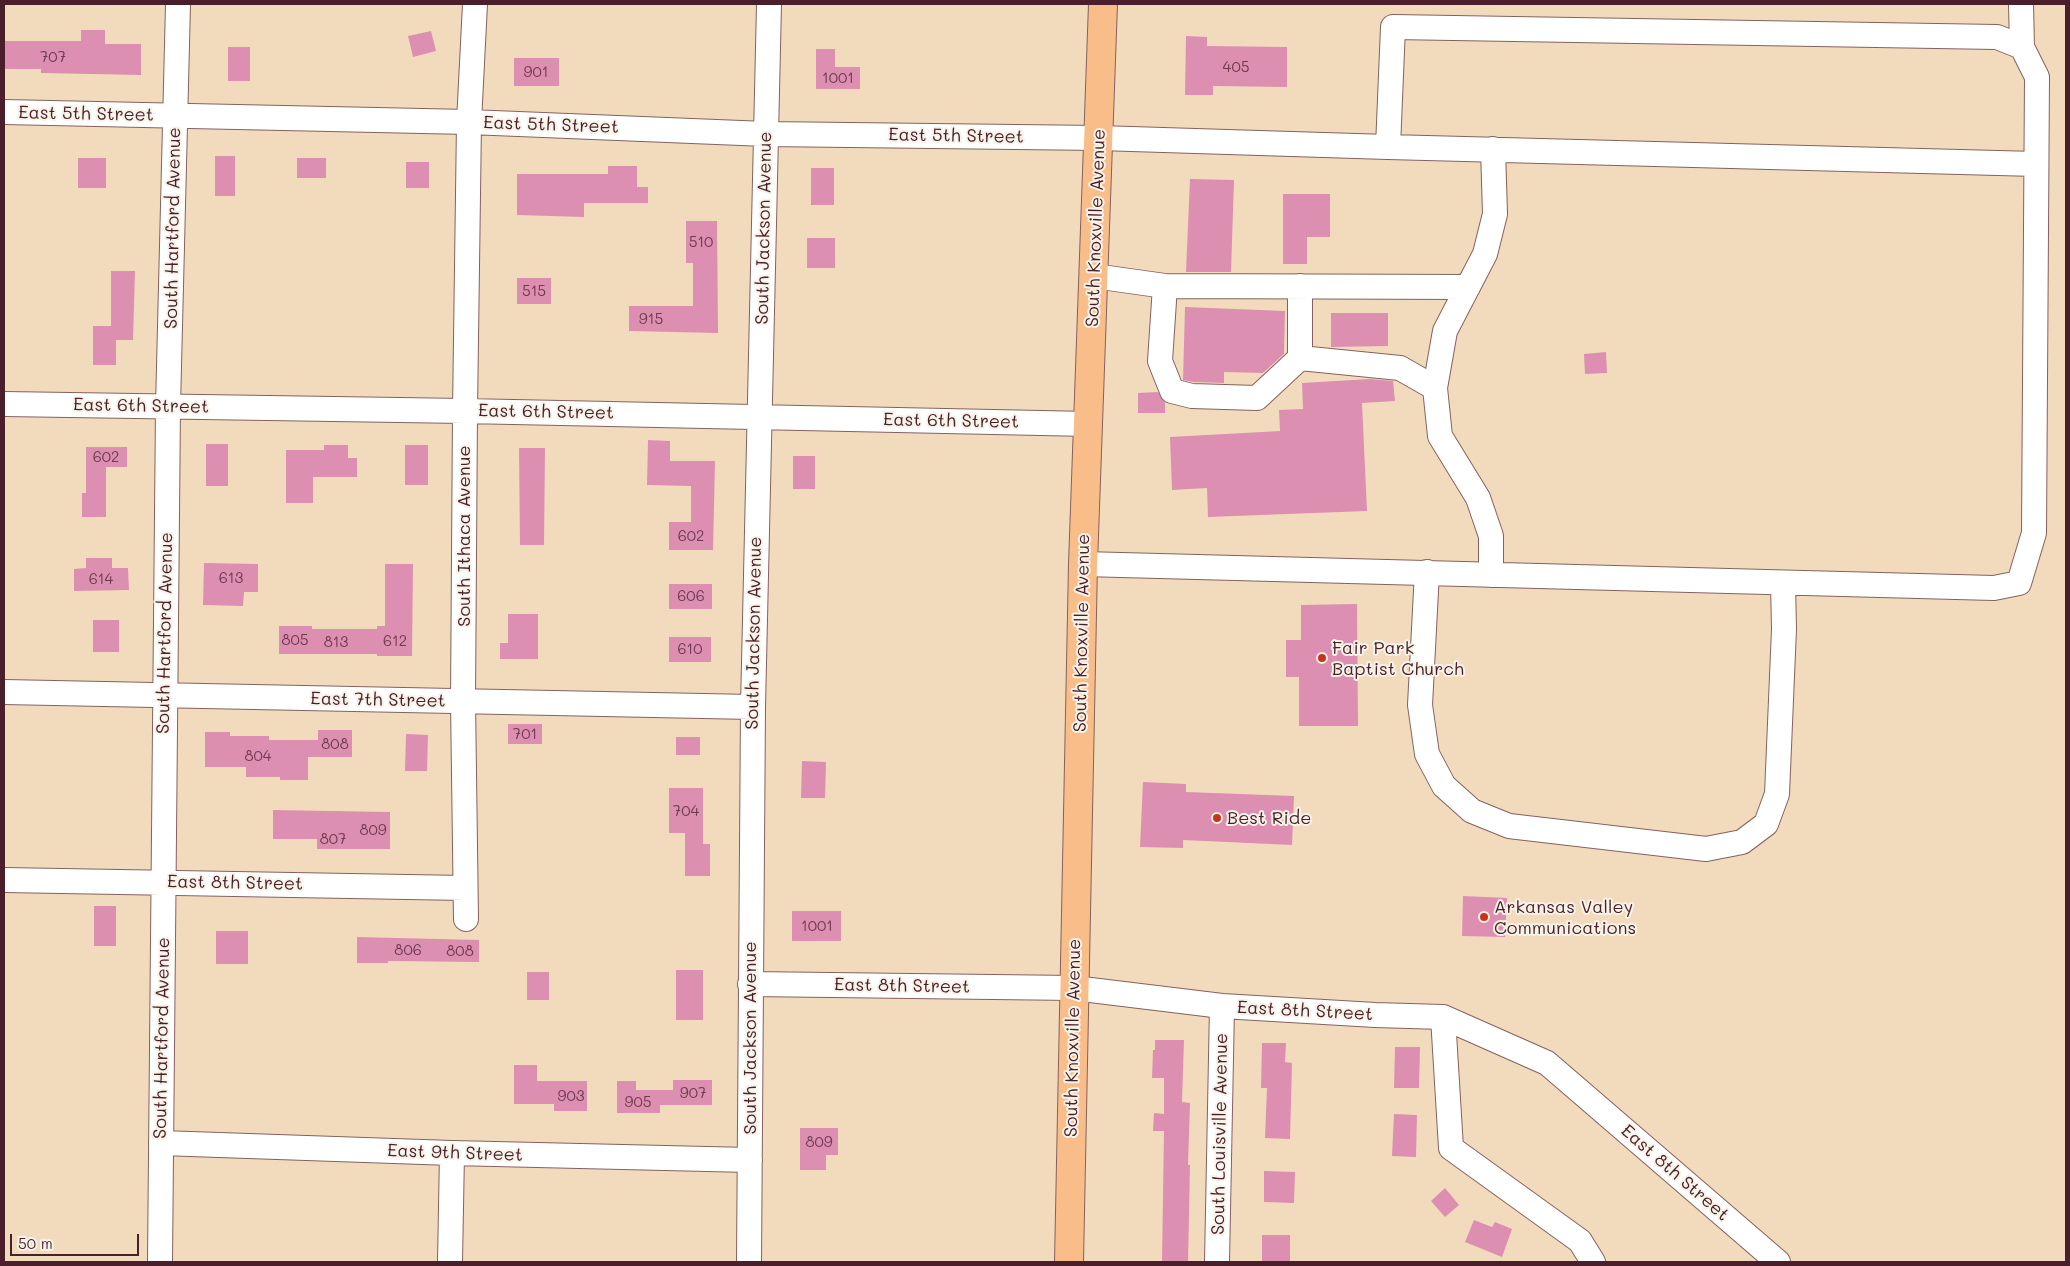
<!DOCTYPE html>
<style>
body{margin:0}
#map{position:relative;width:2070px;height:1266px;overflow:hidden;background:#f2dbbd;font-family:Mali,sans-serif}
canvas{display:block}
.frame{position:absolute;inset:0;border:5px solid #4a1f2b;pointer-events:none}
.scale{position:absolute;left:10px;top:1234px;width:129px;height:22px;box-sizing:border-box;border:2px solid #4a1f2b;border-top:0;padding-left:6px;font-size:15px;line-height:18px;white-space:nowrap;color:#4a1f2b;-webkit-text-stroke:4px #f7f3e8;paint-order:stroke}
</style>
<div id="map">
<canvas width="2070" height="1266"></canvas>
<div class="frame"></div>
<div class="scale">50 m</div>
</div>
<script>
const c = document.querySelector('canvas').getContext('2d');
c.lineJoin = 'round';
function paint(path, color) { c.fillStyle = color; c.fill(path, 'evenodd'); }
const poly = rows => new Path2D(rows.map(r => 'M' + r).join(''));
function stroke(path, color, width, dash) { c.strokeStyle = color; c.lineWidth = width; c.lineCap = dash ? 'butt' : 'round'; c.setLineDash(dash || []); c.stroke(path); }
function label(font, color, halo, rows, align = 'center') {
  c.font = font + ' Mali,sans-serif'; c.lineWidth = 4; c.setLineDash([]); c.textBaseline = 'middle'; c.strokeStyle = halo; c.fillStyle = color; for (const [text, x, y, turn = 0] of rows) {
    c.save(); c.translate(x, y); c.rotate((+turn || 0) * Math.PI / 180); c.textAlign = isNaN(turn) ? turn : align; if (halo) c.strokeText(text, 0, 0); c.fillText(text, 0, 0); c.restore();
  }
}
paint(poly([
 [81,30,105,30,105,44,141,44,141,75,41,73,41,69,5,69,5,41,81,41],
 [431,31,436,51,413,57,408,36],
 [1186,36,1207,37,1207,46,1287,47,1287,87,1213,86,1213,95,1185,95],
 [228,47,250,47,250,81,228,81],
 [816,49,835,49,835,67,860,67,860,89,816,89],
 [514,58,559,58,559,86,514,86],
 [215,156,235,156,235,196,215,196],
 [78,158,106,158,106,188,78,188],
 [297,158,326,158,326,178,297,178],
 [406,162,429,162,429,188,406,188],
 [608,166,637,166,637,187,648,187,648,203,584,203,584,217,517,215,517,174,608,174],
 [811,168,834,168,834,205,811,205],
 [1190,179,1234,180,1231,272,1186,272],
 [1283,194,1330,194,1330,237,1307,237,1307,264,1283,264],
 [686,221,717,221,718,333,629,331,629,306,693,306,693,263,686,263],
 [807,238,835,238,835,268,807,268],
 [111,271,135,271,133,340,116,340,116,365,93,365,93,326,111,326],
 [517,278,551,278,551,304,517,304],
 [1185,307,1285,311,1284,354,1263,373,1224,372,1224,383,1194,382,1183,380],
 [1331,313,1388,313,1388,346,1331,347],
 [1606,352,1607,373,1585,374,1584,354],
 [1370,379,1393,381,1395,401,1362,403,1367,511,1208,517,1207,488,1172,490,1170,437,1280,431,1279,410,1303,409,1302,383],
 [1158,392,1165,403,1165,413,1138,413,1138,393],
 [648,440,670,441,670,461,715,461,713,550,669,550,669,522,691,522,691,486,647,485],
 [206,444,228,444,228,486,206,486],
 [324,445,348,445,348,458,357,458,357,477,313,477,313,503,286,503,286,450,324,450],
 [405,445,428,445,428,485,405,485],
 [86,447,127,447,127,467,106,467,106,517,82,517,82,493,86,493],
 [519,448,545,448,544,545,520,545],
 [793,456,815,456,815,489,793,489],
 [86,558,112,558,112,568,128,568,129,590,74,591,74,569,86,568],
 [204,563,258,564,258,592,244,592,243,606,203,605],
 [385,564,413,564,412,656,377,656,377,654,279,654,279,626,312,626,312,629,377,629,377,626,385,626],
 [669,584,712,584,712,609,669,609],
 [1357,604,1358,726,1299,726,1299,677,1286,677,1286,640,1301,640,1301,605],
 [508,614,538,614,538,659,500,659,500,643,508,643],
 [93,620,119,620,119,652,93,652],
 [669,637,711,637,711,662,669,662],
 [508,724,542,724,542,744,508,744],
 [318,730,352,730,352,757,308,757,308,780,280,780,280,777,246,777,246,767,205,767,205,732,230,732,230,736,269,736,269,740,318,740],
 [406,734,428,735,427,771,405,771],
 [676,737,700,737,700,755,676,755],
 [802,761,826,762,825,798,801,798],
 [1143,782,1186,784,1186,792,1294,796,1292,845,1183,840,1183,848,1140,847],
 [669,788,703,788,703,844,710,844,710,876,685,876,685,833,669,833],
 [273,810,390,812,390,849,317,849,317,839,273,839],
 [1463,896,1507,898,1505,937,1462,936],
 [94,906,116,906,116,946,94,946],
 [792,911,841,911,841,941,792,941],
 [216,931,248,931,248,964,216,964],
 [357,937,479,940,479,962,388,961,388,963,357,963],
 [676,970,703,970,703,1020,676,1020],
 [527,972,549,972,549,1000,527,1000],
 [1155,1040,1184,1040,1182,1102,1190,1103,1188,1165,1190,1165,1188,1262,1162,1262,1164,1131,1153,1131,1154,1113,1164,1114,1164,1078,1152,1078,1153,1050,1155,1050],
 [1262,1043,1286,1043,1285,1062,1292,1063,1290,1139,1265,1138,1267,1088,1261,1088],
 [1395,1047,1420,1047,1419,1088,1394,1088],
 [514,1065,537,1065,537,1081,587,1081,587,1111,554,1111,554,1104,514,1104],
 [673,1080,712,1080,712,1105,660,1105,660,1113,617,1113,617,1081,636,1081,636,1090,673,1090],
 [1394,1114,1417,1115,1416,1157,1392,1156],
 [800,1128,838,1128,838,1155,826,1155,826,1170,800,1170],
 [1264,1171,1295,1172,1294,1203,1264,1202],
 [1445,1188,1459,1205,1445,1217,1431,1201],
 [1474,1220,1492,1227,1495,1222,1512,1229,1502,1257,1465,1242],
 [1262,1235,1290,1235,1290,1262,1262,1262]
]), '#dd8fb1');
const minor = poly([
 [2021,4,2022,47],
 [4,112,469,122,766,134,1099,138,1388,147,1393,27,1997,37,2022,47,2037,77,2034,533,2019,583,1994,588,1083,564],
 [1388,147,2036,164],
 [1094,276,1165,286,1468,287],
 [1165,286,1160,361,1172,391,1192,396,1257,398,1300,358],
 [1300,286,1300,358,1400,368,1435,388],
 [4,404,465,411,1089,424],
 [1427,572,1420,705,1427,754,1444,786,1472,811,1509,826,1706,849,1742,842,1766,824,1777,794,1784,629,1783,583],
 [1491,575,1491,536,1478,498,1440,436,1435,388,1445,331,1485,254,1495,214,1493,149],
 [4,692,753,707],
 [4,880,465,888],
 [466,919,463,701,465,411,469,122,475,4],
 [750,984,1074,988,1222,1006,1375,1015,1443,1017,1547,1063,1778,1262],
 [1443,1017,1451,1148,1580,1241,1593,1262],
 [161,1143,452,1153,750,1160],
 [160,1262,168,407,178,4],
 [450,1262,452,1153],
 [749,1262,753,707,769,4],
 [1217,1262,1222,1006]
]);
const major = poly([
 [1069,1262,1083,564,1103,4]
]);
stroke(minor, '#85615e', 26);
stroke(major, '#85615e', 30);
stroke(minor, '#fff', 24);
stroke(major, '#f8bd88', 28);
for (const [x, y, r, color] of [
 [1322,658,5,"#c8321e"],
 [1217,818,5,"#c8321e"],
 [1484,917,5,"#c8321e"]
]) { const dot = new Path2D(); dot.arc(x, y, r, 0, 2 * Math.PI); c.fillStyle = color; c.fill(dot); stroke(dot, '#f7f3e8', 2); }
label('15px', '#6f3b4c', null, [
 ["707",53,57],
 ["405",1236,67],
 ["901",536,72],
 ["1001",838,78],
 ["510",701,242],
 ["515",534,291],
 ["915",651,319],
 ["602",106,457],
 ["602",691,536],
 ["613",231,578],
 ["614",101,579],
 ["606",691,596],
 ["805",295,640],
 ["612",395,641],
 ["813",336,642],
 ["610",690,649],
 ["701",525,734],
 ["808",335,744],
 ["804",258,756],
 ["704",686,811],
 ["809",373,830],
 ["807",333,839],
 ["1001",817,926],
 ["806",408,950],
 ["808",460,951],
 ["907",693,1093],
 ["903",571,1096],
 ["905",638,1102],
 ["809",819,1142]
]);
label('18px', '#4a1f2b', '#f7f3e8', [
 ["East 5th Street",86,114,1],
 ["East 5th Street",551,125,2],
 ["East 5th Street",956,136,1],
 ["South Hartford Avenue",173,228,-89],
 ["South Jackson Avenue",764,228,-89],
 ["South Knoxville Avenue",1096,228,-88],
 ["East 6th Street",141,406,1],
 ["East 6th Street",546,412,1],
 ["East 6th Street",951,421,1],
 ["South Ithaca Avenue",464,536,-90],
 ["South Hartford Avenue",165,633,-89],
 ["South Jackson Avenue",754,633,-89],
 ["South Knoxville Avenue",1082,633,-89],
 ["East 7th Street",378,700,1],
 ["East 8th Street",235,883,1],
 ["East 8th Street",902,986,1],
 ["East 8th Street",1305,1011,3],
 ["South Hartford Avenue",162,1038,-89],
 ["South Jackson Avenue",750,1038,-90],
 ["South Knoxville Avenue",1073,1038,-89],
 ["South Louisville Avenue",1220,1134,-89],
 ["East 9th Street",455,1153,2],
 ["East 8th Street",1675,1173,41]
]);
label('18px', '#4a1f2b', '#f7f3e8', [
 ["Fair Park",1332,648],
 ["Baptist Church",1332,669],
 ["Best Ride",1227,818],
 ["Arkansas Valley",1494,907],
 ["Communications",1494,928]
], 'left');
</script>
